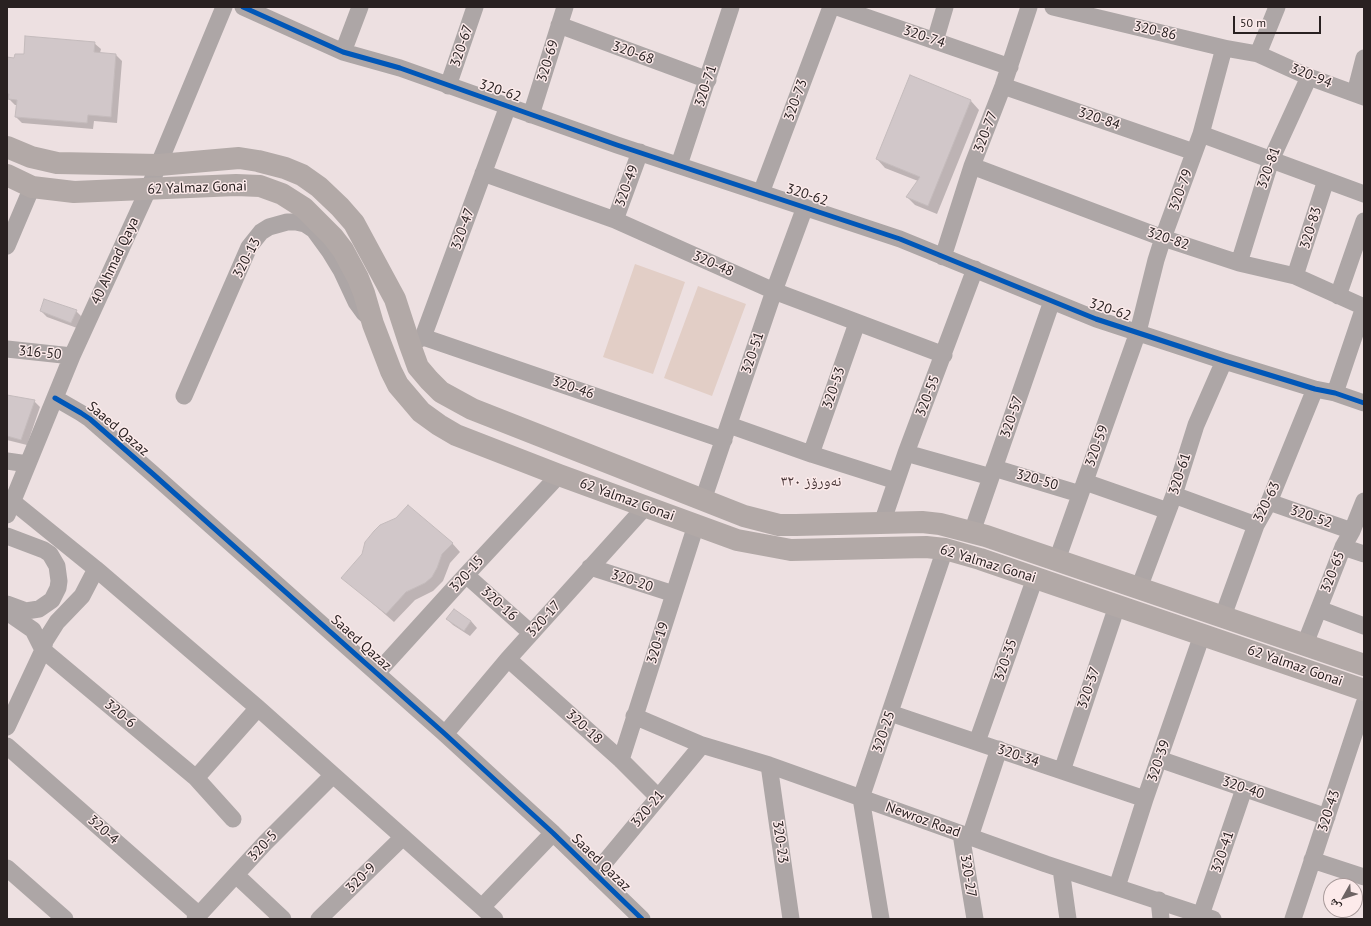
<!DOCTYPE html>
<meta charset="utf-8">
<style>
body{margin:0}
#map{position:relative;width:1371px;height:926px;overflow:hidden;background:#ede0e1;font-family:"PT Sans","Noto Naskh Arabic",sans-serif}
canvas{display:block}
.frame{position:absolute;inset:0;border:8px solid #292121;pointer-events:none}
.north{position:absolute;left:1323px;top:878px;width:40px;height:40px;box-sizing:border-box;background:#fceaea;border:1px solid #a89a9a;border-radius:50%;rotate:231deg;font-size:11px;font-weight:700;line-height:16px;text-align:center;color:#292121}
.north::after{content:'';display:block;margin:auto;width:14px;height:18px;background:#6e6464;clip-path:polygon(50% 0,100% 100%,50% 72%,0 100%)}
.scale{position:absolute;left:1233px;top:16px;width:88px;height:18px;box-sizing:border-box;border:2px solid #292121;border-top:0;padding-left:5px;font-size:12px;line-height:14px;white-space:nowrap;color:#292121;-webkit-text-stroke:3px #fceaea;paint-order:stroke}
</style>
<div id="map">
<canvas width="1371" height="926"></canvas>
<div class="frame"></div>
<div class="north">ش</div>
<div class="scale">50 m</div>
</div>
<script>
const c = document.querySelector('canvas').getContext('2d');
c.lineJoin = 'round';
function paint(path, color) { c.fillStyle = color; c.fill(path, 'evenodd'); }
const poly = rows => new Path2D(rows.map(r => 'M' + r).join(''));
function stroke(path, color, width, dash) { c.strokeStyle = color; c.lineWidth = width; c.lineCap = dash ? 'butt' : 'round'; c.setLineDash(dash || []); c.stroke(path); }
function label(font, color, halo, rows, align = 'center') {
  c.font = font + ' "PT Sans","Noto Naskh Arabic",sans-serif'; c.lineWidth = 3; c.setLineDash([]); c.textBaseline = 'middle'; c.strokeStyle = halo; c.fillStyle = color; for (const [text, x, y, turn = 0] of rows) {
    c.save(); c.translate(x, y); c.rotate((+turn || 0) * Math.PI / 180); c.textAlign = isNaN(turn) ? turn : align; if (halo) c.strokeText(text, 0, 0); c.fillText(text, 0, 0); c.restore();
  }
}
paint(poly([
 [635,264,685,282,653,374,603,357],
 [698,286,746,304,712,396,664,378]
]), '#e2cec6');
paint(poly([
 [94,43,101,49,100,53,116,55,122,61,117,123,94,121,93,129,22,123,16,117,17,105,15,105,10,100,7,99,7,58,15,59,25,56],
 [911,77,971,101,979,110,937,214,915,205,907,197,918,181,885,168,877,159],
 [41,311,76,311,82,317,77,328,47,317],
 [7,396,34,401,40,407,27,445,7,440],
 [452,543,460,552,450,563,443,581,433,591,415,600,394,622,342,577],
 [454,611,471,621,477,628,470,636,453,625,447,619]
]), '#0003');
const building = poly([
 [25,36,95,42,94,52,116,54,111,117,88,115,87,123,15,117,17,100,8,99,9,94,7,94,7,57,14,58,15,54,24,54,25,36],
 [910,75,971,100,928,206,906,197,920,177,876,159,910,75],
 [44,299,77,310,71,323,40,311,44,299],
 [7,395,35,400,21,440,7,436,7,395],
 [408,505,453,543,442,554,437,568,432,577,425,583,406,592,386,614,341,578,362,554,365,542,374,531,380,525,396,518,408,505],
 [454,609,471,621,464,631,446,619,454,609]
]);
paint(building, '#d1c7c9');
stroke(building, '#c4bbbc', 1);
stroke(poly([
 [243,7,343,52,400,68,617,145,900,239,1096,319,1224,361,1315,389,1335,393,1364,403],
 [837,7,1010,67],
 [1053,7,1224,48,1258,54,1309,77,1364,97],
 [559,25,708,80],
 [935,41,945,7],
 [343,52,360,7],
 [1258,54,1277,7],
 [448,86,475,7],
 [1003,86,1194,152],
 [1355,93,1364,58],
 [531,115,565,7],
 [1201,134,1364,194],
 [679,165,731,7],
 [972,166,1163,238,1239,263,1295,276,1364,307],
 [483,173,615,220,774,291,944,355],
 [761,193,831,7],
 [615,220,640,152],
 [7,246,32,187],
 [943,257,972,166,1003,86,1029,7],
 [1239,263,1271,160,1309,77],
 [1295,276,1326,180],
 [1338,296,1364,221],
 [423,337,724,440],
 [414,342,423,337,508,106],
 [7,349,72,356],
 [1335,393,1364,307],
 [184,396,249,247,261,232,269,227,287,222,296,222,305,224,314,230,330,252,341,270,356,302,364,313,370,318],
 [55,398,81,413,90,419,153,474,445,734,553,833,642,919],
 [729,425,811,454,896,481],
 [906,453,991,477],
 [811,454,857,323],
 [7,461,28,464],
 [994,468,1080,494],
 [1085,482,1168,511],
 [1174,495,1256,525],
 [703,500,774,291,805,207],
 [12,501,96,569,258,708,495,919],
 [1269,502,1352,531],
 [7,515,72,356,148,190,224,7],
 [882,523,906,453,975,269],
 [972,532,1052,301],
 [7,536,44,550,50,554,57,566,59,581,58,588,52,600,39,609,26,611,7,604],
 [1343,547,1364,554],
 [1057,560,1138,332,1156,260,1163,238,1201,134,1224,48],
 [590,567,674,594],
 [466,575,531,633],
 [1139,588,1174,495,1196,425,1224,361],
 [1319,609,1364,626],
 [7,612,33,630,43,650,196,778,233,819],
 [1223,616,1256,525,1269,502,1315,389],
 [1305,644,1343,547,1352,531,1364,501],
 [508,659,621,760,658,797],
 [377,673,466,575,559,475],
 [890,713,1145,799],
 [634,716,702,745,769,765,1046,864,1213,919],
 [7,727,43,650,45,641,57,622,82,596,96,569],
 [445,734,508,659,646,506],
 [977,742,1035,578],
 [7,746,199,915],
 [1159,759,1327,817],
 [621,760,696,525],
 [769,765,791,919],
 [1062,771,1117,606],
 [196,778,258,708],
 [961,834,975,919],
 [970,837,999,749],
 [1312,860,1364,877],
 [7,868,65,919],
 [1061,869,1068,919],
 [595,874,702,745],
 [236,875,283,919],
 [1117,887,1145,799,1202,635],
 [1159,900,1161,919],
 [482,907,553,833],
 [1201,915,1244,789],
 [195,919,265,843,333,775],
 [319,919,403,837],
 [881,919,861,798,945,549],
 [1293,919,1364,704]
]), '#ada6a6', 17);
stroke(poly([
 [7,147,31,157,57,163,159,165,239,158,258,161,285,168,302,175,319,187,340,207,354,223,395,299,410,345,418,367,429,380,441,392,472,409,744,516,779,525,796,525,922,522,940,524,986,536,1364,665],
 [7,175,32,187,74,192,236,185,260,186,282,194,304,208,333,237,343,250,358,278,364,293,373,324,391,371,398,385,421,412,439,425,456,435,559,475,737,540,791,550,926,547,945,549,980,559,1364,690]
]), '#b2a9a7', 22);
stroke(poly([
 [243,7,343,52,400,68,617,145,900,239,1096,319,1224,361,1315,389,1335,393,1364,403],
 [55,398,81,413,90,419,153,474,445,734,553,833,642,919]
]), '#0057b8', 5);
label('14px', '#292121', '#fceaea', [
 ["320-86",1155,31,13],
 ["320-74",924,37,19],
 ["320-67",462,46,-71],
 ["320-68",633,53,20],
 ["320-69",548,61,-73],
 ["320-94",1311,76,22],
 ["320-71",706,86,-72],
 ["320-62",500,91,19],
 ["320-73",796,100,-70],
 ["320-84",1099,119,19],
 ["320-77",986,132,-69],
 ["320-81",1269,168,-70],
 ["320-49",627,186,-70],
 ["62 Yalmaz Gonai",197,188,-2],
 ["320-79",1181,190,-70],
 ["320-62",807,195,18],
 ["320-83",1311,228,-73],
 ["320-47",463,229,-70],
 ["320-82",1168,239,19],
 ["320-13",247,258,-62],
 ["40 Ahmad Qaya",115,261,-65],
 ["320-48",713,264,24],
 ["320-62",1110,310,19],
 ["316-50",40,353,5],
 ["320-51",753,353,-71],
 ["320-46",573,388,19],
 ["320-53",834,388,-71],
 ["320-55",928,396,-69],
 ["320-57",1012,417,-71],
 ["Saaed Qazaz",118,429,40],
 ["320-59",1097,446,-70],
 ["320-61",1180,474,-72],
 ["320-50",1037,480,16],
 ["62 Yalmaz Gonai",627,500,20],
 ["320-63",1267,502,-64],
 ["320-52",1311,517,19],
 ["62 Yalmaz Gonai",988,564,17],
 ["320-65",1333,572,-69],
 ["320-15",467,574,-48],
 ["320-20",632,581,18],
 ["320-16",499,604,42],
 ["320-17",544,619,-48],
 ["Saaed Qazaz",361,643,42],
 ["320-19",658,643,-72],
 ["320-35",1006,660,-71],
 ["62 Yalmaz Gonai",1295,666,19],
 ["320-37",1089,688,-71],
 ["320-6",120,714,40],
 ["320-18",584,727,42],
 ["320-25",884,732,-71],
 ["320-34",1018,756,19],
 ["320-39",1159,761,-71],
 ["320-40",1243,788,19],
 ["320-21",648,809,-50],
 ["320-43",1329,811,-72],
 ["Newroz Road",923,820,20],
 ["320-4",103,830,41],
 ["320-23",780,842,82],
 ["320-5",263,846,-47],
 ["320-41",1223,852,-71],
 ["Saaed Qazaz",601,863,44],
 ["320-27",968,876,81],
 ["320-9",361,878,-45]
]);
label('15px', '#483637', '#fceaea', [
 ["نەورۆز ٣٢٠",811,482]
]);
</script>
